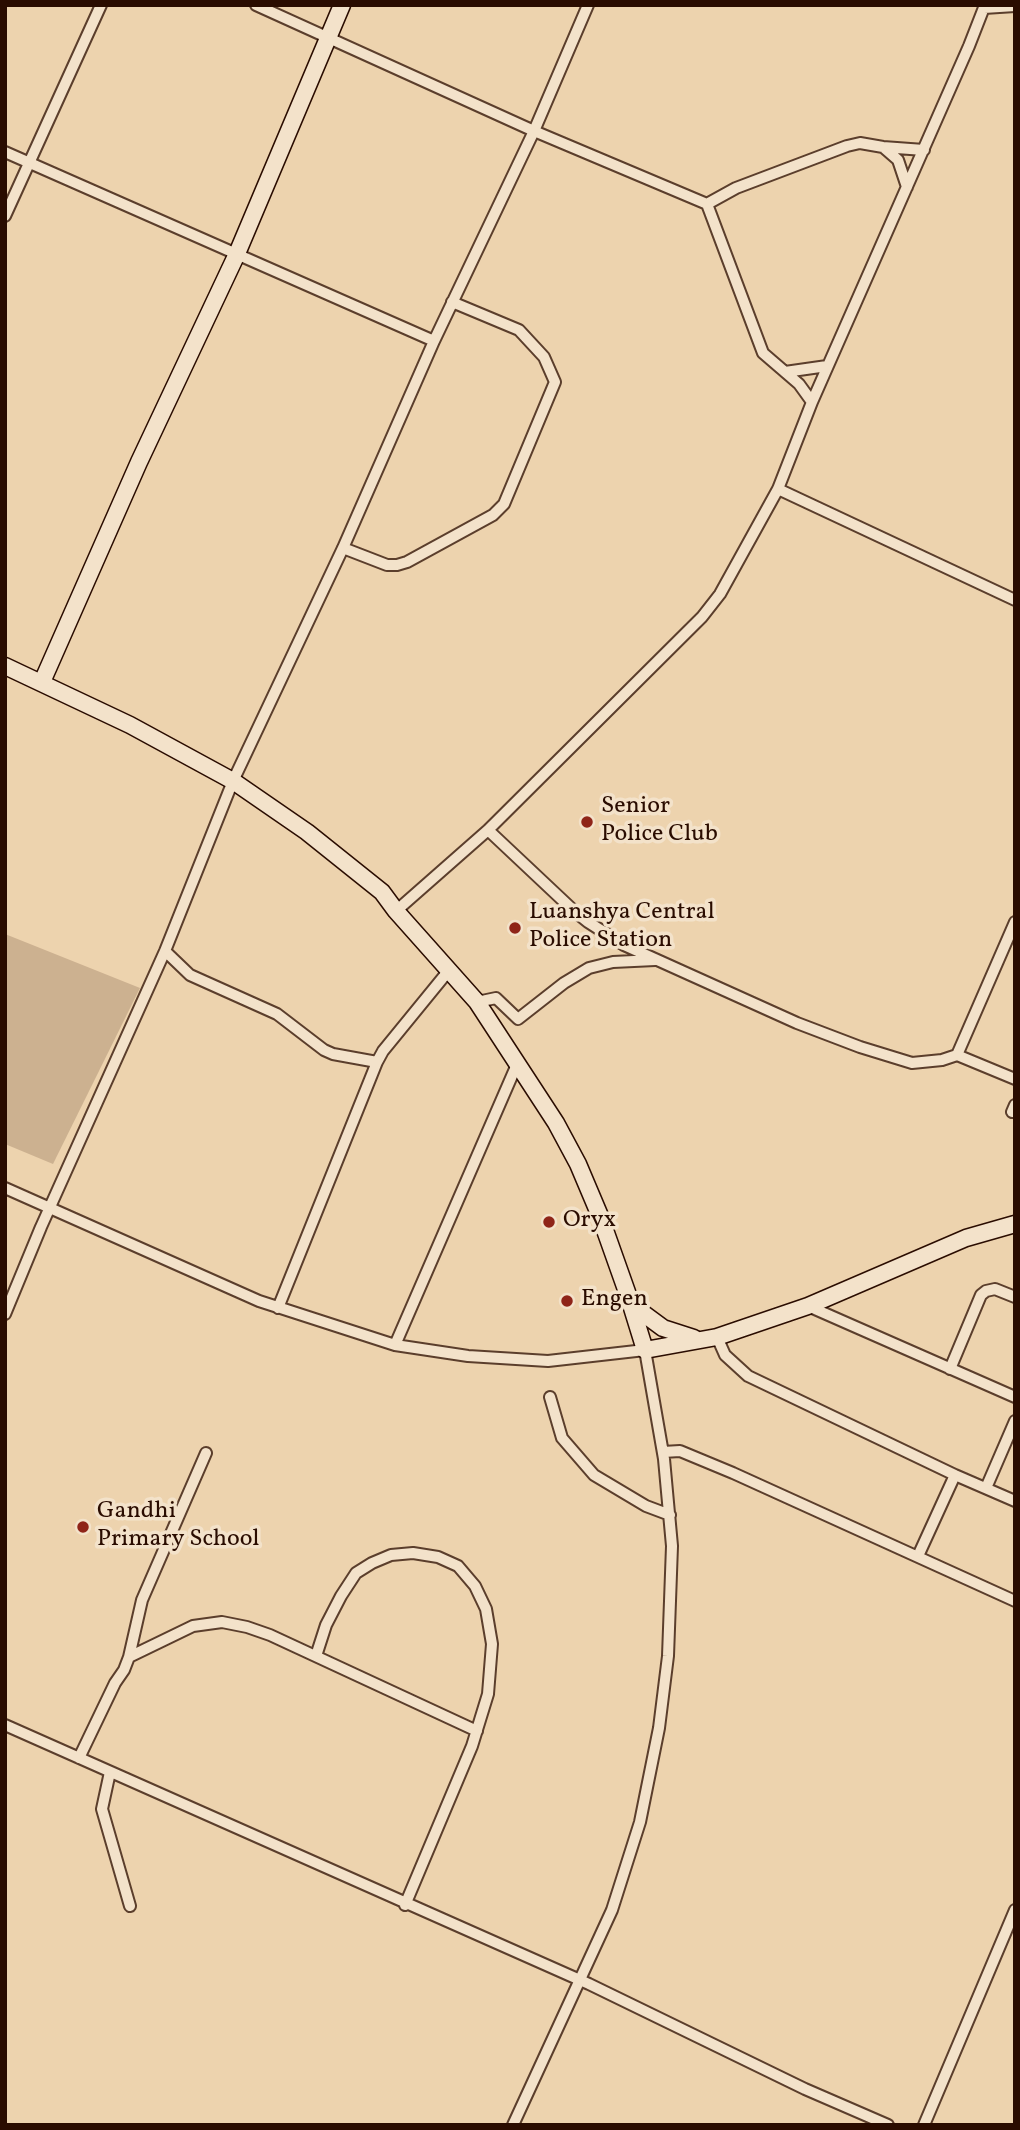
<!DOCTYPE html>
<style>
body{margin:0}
#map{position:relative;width:1020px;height:2130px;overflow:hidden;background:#edd3ae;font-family:Vollkorn,serif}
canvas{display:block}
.frame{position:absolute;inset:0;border:7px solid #2a0c00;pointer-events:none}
</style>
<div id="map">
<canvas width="1020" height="2130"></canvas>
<div class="frame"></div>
</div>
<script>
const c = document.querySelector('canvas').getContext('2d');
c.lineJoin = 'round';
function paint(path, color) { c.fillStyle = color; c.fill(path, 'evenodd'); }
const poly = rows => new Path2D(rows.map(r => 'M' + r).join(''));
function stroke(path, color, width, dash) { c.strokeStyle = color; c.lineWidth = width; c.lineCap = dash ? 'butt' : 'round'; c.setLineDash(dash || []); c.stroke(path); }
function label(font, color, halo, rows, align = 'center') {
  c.font = font + ' Vollkorn,serif'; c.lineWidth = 7; c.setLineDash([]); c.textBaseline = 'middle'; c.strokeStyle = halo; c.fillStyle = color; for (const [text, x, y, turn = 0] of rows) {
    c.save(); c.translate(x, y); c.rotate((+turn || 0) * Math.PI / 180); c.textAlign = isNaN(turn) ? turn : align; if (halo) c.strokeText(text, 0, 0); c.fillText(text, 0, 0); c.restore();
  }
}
paint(poly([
 [5,934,140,988,53,1164,5,1144]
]), '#ccb190');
const street = poly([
 [256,5,534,131,707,204,763,353,799,384,812,402],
 [984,8,1015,6],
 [883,147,898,160,907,187],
 [5,152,434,341],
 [707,204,736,188,847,146,860,143,883,147,924,150],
 [5,216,101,5],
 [785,372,827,366],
 [778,489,1015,600],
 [343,548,387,565,397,565,407,562,493,515,504,504,555,382,544,357,519,330,452,302],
 [488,830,573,910,588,922,624,945,797,1023,860,1047,912,1063,942,1060,957,1055,1015,922],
 [396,911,488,830,702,617,720,594,778,489,812,402,969,46,985,5],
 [165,951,190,975,277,1014,324,1050,333,1054,377,1062],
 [477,1002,496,998,518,1019,564,983,589,968,613,962,655,960],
 [957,1055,1015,1079],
 [1012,1112,1015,1105],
 [5,1188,259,1301,395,1345,468,1356,548,1361,645,1350,664,1459,672,1546,668,1656,659,1728,640,1822,612,1910,513,2125],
 [808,1306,1015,1397],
 [278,1308,377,1062,383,1051,450,969],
 [5,1314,41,1227,165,951,233,781,343,548,434,341,534,131,588,5],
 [717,1337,725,1355,748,1376,955,1475,1015,1501],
 [395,1345,518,1062],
 [950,1369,981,1295,986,1291,995,1289,1015,1297],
 [550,1397,562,1438,594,1475,646,1506,670,1515],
 [663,1452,680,1451,733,1473,1015,1601],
 [986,1488,1015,1421],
 [918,1556,955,1475],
 [316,1656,326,1625,341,1596,356,1573,372,1563,391,1555,413,1553,438,1557,458,1566,475,1586,486,1609,492,1644,488,1694,472,1746,405,1905],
 [129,1657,142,1600,206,1453],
 [5,1725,589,1984,805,2089,888,2125],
 [79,1758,115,1683,124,1670,129,1657,193,1626,222,1622,247,1627,270,1635,477,1731],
 [110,1772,102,1809,130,1906],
 [924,2125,1015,1910]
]);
const secondary = poly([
 [5,666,130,725,233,781,307,832,382,892,396,911,477,1002,556,1123,578,1164,600,1216,628,1295,645,1350,717,1337,808,1306,966,1238,1015,1224],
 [42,682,139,462,236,256,342,5],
 [632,1300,644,1314,663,1328,694,1338]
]);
stroke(street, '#5b3e2c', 14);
stroke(secondary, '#2a0c00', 19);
stroke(street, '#f3e2ca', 10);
stroke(secondary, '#f3e2ca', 16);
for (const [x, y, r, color] of [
 [587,822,7,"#8f2418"],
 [515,928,7,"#8f2418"],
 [549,1222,7,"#8f2418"],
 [567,1301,7,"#8f2418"],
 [83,1527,7,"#8f2418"]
]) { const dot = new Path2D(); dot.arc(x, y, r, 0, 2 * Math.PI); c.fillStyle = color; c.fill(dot); stroke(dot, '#f3e2ca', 2.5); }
label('24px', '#2a0c00', '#f3e2ca', [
 ["Senior",601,808],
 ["Police Club",601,836],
 ["Luanshya Central",529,914],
 ["Police Station",529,942],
 ["Oryx",563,1222],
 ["Engen",581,1301],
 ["Gandhi",97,1513],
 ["Primary School",97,1541]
], 'left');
</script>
